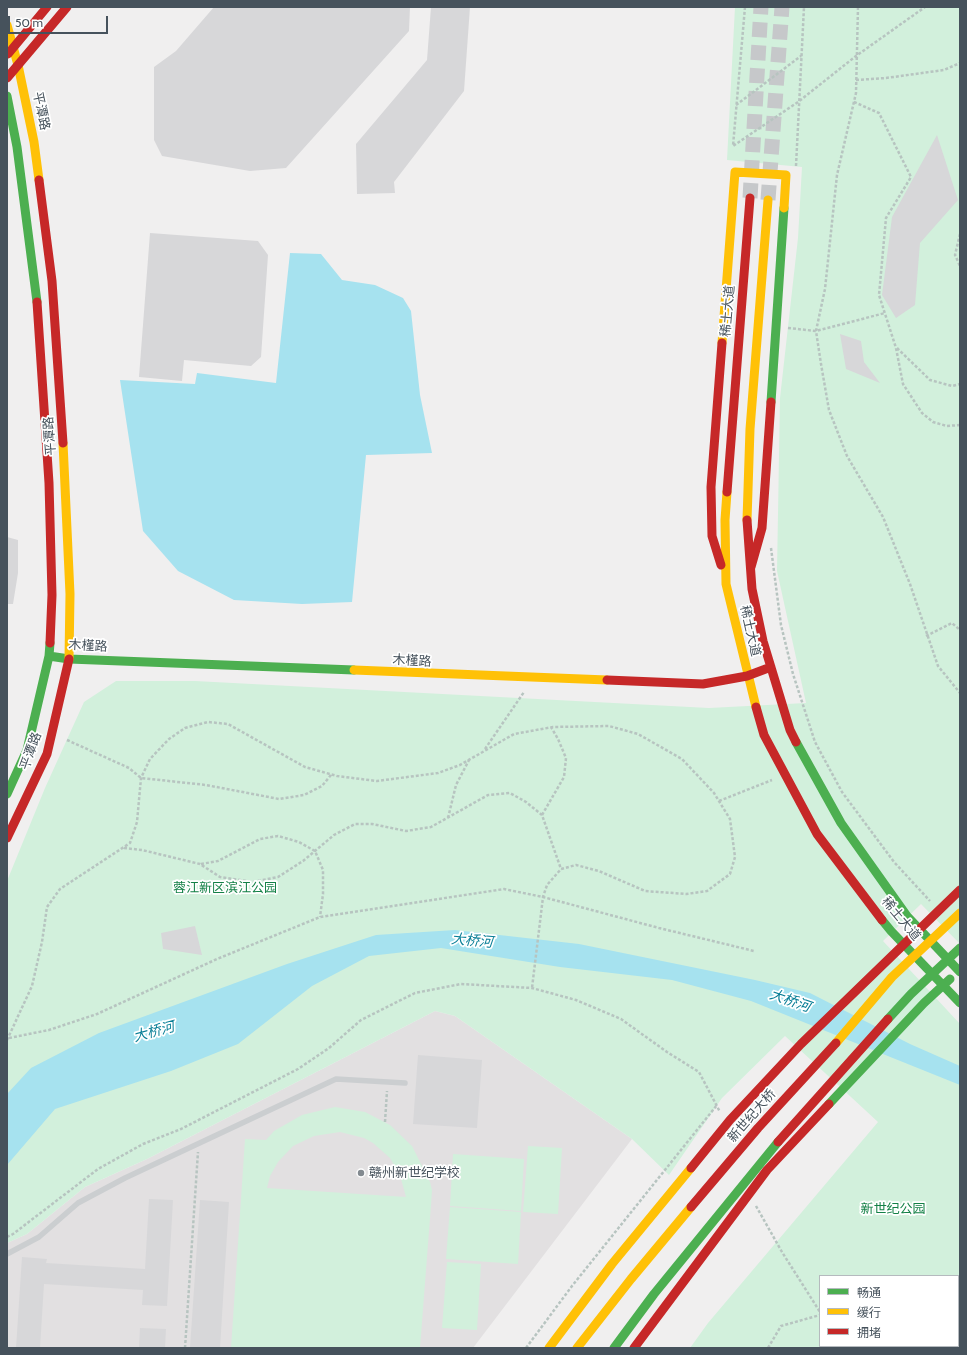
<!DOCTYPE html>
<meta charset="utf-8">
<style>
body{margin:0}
#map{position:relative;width:967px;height:1355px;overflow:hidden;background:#f0efef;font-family:Cabin,"Noto Sans SC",sans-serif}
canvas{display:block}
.frame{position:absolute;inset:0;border:8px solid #46525c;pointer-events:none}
.legend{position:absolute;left:819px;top:1275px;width:140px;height:72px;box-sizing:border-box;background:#fff;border:1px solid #b5babe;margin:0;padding:5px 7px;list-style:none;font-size:12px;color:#46525c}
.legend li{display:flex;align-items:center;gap:8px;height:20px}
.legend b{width:20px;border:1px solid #b5babe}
.scale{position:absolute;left:8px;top:16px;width:100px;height:18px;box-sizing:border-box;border:2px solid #46525c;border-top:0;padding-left:5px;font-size:12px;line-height:14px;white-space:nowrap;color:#46525c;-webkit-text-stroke:3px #fff;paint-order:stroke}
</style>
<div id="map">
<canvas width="967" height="1355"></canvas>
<div class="frame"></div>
<ul class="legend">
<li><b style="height:5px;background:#4caf50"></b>畅通</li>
<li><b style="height:5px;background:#ffc107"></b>缓行</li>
<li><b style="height:5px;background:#c62828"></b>拥堵</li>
</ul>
<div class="scale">50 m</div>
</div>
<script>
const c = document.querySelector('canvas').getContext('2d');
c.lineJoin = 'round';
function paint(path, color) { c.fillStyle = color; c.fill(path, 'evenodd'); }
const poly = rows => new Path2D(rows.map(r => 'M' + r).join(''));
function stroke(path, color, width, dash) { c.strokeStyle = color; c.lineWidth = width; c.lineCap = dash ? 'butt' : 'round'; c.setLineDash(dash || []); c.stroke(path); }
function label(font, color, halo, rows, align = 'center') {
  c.font = font + ' Cabin,"Noto Sans SC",sans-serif'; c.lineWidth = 3.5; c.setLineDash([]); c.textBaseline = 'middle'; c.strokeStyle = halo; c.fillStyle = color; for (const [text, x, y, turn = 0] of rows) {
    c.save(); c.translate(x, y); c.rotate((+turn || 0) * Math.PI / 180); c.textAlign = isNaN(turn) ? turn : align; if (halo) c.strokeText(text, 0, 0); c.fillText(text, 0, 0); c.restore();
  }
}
paint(poly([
 [435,1011,455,1016,632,1139,473,1348,7,1348,7,1243,27,1234,85,1187,147,1159]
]), '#e2e0e1');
paint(poly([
 [735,7,960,7,960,944,921,904,883,941,960,1024,960,1348,690,1348,708,1323,878,1122,785,1036,722,1098,669,1175,632,1139,455,1016,435,1011,147,1159,85,1187,27,1234,7,1243,7,881,45,788,84,702,116,681,195,681,709,708,806,703,777,571,780,398,798,238,802,167,727,160],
 [820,1276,958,1276,958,1346,820,1346],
 [335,1107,365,1112,390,1125,412,1146,430,1182,432,1190,431,1205,420,1348,231,1348,245,1139,266,1140,274,1131,302,1115],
 [340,1132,364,1138,373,1143,390,1158,400,1175,406,1197,267,1188,270,1176,278,1162,293,1146,314,1136],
 [528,1146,562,1148,558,1214,523,1212],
 [453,1154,524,1159,521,1211,450,1206],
 [450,1207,521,1212,518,1264,446,1259],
 [447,1262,481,1264,477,1330,442,1328]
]), '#d2f0dc');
paint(poly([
 [290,253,321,254,342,280,375,285,403,298,411,311,420,395,432,453,366,455,352,602,302,604,234,600,178,571,143,531,120,380,195,384,197,373,276,383],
 [455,930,579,944,755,980,810,993,910,1044,960,1066,960,1085,751,1001,672,980,560,967,441,948,369,956,312,986,238,1044,171,1071,55,1109,7,1165,7,1094,31,1068,99,1033,287,964,376,935]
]), '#a6e2ef');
paint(poly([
 [214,7,410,7,409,31,286,168,250,171,162,156,154,140,154,67,176,51],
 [431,7,470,7,464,91,394,182,395,193,357,194,356,144,427,60],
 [937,135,958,200,920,243,915,305,896,318,882,295,892,217],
 [150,233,258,241,268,255,261,357,251,366,184,360,182,381,139,377],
 [840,334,861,341,864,362,880,383,846,369],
 [7,537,18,540,18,573,13,604,7,604],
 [195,926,202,955,163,949,161,933],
 [418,1055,482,1060,477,1128,413,1124],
 [149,1199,173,1200,167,1306,142,1305,143,1290,44,1284,40,1348,16,1348,22,1257,47,1259,46,1263,145,1269],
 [200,1200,229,1202,220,1348,190,1348],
 [140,1328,166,1329,165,1348,139,1348]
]), '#d7d7d9');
stroke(poly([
 [750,198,761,7],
 [768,200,782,7]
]), '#c6c8ca', 15, [15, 8]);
stroke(poly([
 [745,7,733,146,798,102,856,56,925,7],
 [858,7,856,93,837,175,825,289,816,331,821,364,829,410,847,456,883,517,910,584,938,666,960,693],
 [856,80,886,78,944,70,960,63],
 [854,102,879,113,911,177,886,218,879,295,896,348,903,384,922,413,933,422,947,426,960,425],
 [736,105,801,56],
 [796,166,804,7],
 [960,234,955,255,960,266],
 [788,328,816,331,885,313],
 [897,348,930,380,952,386,960,384],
 [771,548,781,625,793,674,815,742,842,792,894,862,930,901],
 [926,636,952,623,960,630],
 [67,740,129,768,141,778,206,785,279,799,304,795,322,786,331,775],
 [485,749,524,692],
 [719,801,772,780],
 [542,815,564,777,566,758,558,739,551,727],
 [448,818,456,785,469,760],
 [124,848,142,850,200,864,220,877,253,882,278,877,303,861,334,835,355,824,372,824,406,831,431,827,488,795,510,793,526,802,542,815,561,869],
 [201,864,218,861,260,839,278,836,299,842,315,851,323,870,323,894,320,917],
 [9,1038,49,1030,97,1014,217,959,320,917,504,889,543,897,659,928,754,951],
 [7,1040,32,986,42,942,47,907,60,889,130,843,137,822,141,778,150,759,169,739,185,728,208,722,228,724,305,767,337,776,377,781,438,773,460,765,514,734,553,727,609,726,638,734,682,759,714,793,730,819,735,857,730,874,707,891,686,894,645,891,599,871,576,865,561,869,547,885,543,897,532,988],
 [385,1122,387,1091],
 [756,1206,782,1252,820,1312],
 [7,1237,13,1234,98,1169,143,1144,181,1129,298,1069,329,1048,361,1020,415,993,461,984,532,988,576,1000,621,1019,667,1052,699,1072,720,1112],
 [832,1346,832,1348],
 [185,1348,198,1152],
 [526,1348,572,1286,717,1105],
 [768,1348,781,1326,820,1315]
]), '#b7c4c0', 2.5, [3, 2]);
stroke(poly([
 [7,1254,39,1237,78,1203,125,1178,336,1079,405,1083]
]), '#cbced0', 5.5);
stroke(poly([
 [7,96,17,147,37,302],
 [771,402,784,208],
 [49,656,69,659,354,670],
 [796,742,841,823,907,916,960,972],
 [7,794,27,750,49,656,50,643],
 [882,920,891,931,960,1003],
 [888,1019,911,994,960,948],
 [829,1104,924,1003,950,979],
 [614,1348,654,1294,778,1142]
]), '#4caf50', 9);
stroke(poly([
 [7,25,18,65,34,142,39,180],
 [722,343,735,172,786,175,784,208],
 [63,443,70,594,69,659],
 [727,492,725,520,726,584,756,707],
 [747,520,750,429,768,200],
 [354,670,607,680],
 [836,1043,892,977,960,913],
 [549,1348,612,1264,691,1168],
 [577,1348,631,1279,691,1207]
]), '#ffc107', 9);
stroke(poly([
 [8,54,47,7],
 [7,78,67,7],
 [39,180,52,281,63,443],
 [37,302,49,483,52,595,50,643],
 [727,492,750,198],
 [747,520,752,589,763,641,790,730,796,742],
 [721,565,712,536,711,487,722,343],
 [751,567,762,528,771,402],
 [607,680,703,684,747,676,771,667],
 [756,707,764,735,817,834,882,920],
 [7,838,47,754,69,659],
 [778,1142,888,1019],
 [691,1168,730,1120,801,1044,960,890],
 [691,1207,758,1128,836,1043],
 [634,1348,767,1170,829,1104]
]), '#c62828', 9);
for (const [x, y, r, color] of [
 [361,1173,4,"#82898f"]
]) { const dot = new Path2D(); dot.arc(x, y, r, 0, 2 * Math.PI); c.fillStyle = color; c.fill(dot); stroke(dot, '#fff', 1.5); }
label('13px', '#46525c', '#fff', [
 ["平潭路",41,111,78],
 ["稀土大道",728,311,-85],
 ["平潭路",50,436,-94],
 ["稀土大道",750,631,77],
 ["木槿路",88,646,3],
 ["木槿路",412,661,3],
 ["平潭路",31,751,-70],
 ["稀土大道",901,919,50],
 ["新世纪大桥",752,1116,-49]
]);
label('13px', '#138046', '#fff', [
 ["蓉江新区滨江公园",225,888],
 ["新世纪公园",893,1209]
]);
label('13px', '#46525c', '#fff', [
 ["赣州新世纪学校",369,1173]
], 'left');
label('italic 14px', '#087e96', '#fff', [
 ["大桥河",472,941,5],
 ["大桥河",790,1001,19],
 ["大桥河",154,1032,-15]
]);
</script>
